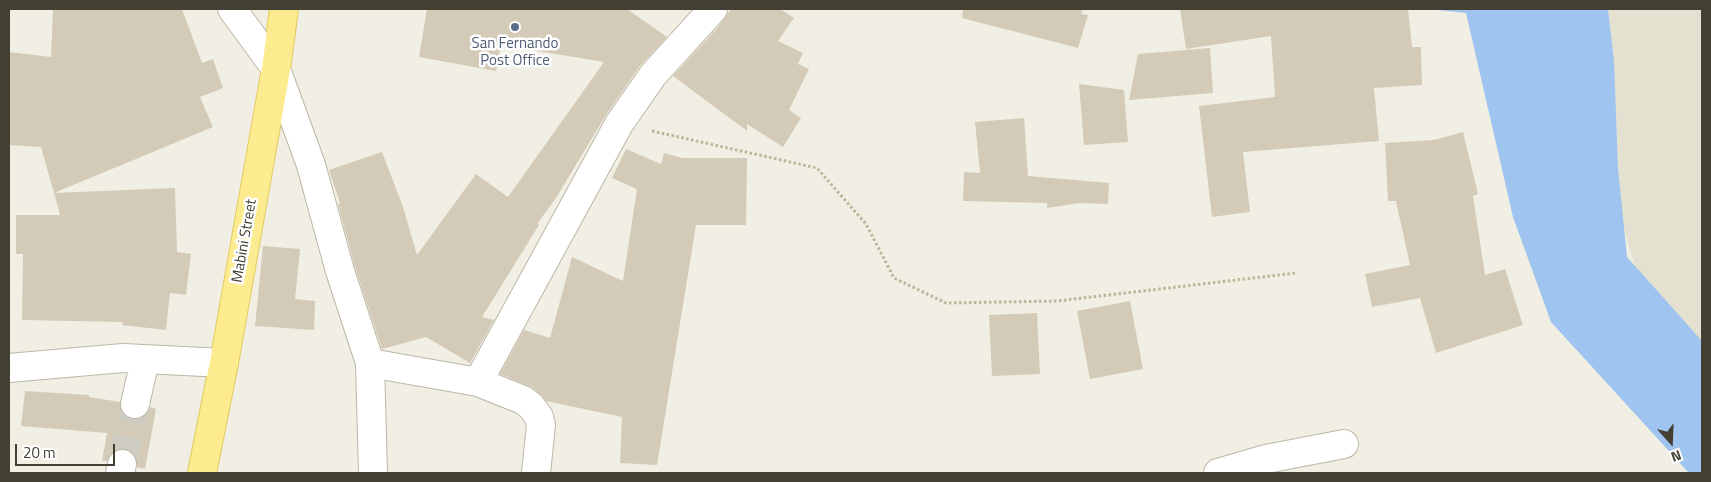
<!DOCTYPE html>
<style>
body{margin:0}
#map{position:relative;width:1711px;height:482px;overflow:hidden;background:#f1efe3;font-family:"Titillium Web",sans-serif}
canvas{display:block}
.frame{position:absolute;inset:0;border:10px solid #433f33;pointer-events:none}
.north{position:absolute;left:1646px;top:417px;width:50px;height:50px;-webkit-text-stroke:4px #fff;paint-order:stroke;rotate:160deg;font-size:14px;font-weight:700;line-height:20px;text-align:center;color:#433f33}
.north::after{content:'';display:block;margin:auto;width:18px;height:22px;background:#433f33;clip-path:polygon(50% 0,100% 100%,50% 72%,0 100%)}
.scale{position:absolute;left:15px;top:444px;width:100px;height:22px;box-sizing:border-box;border:2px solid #433f33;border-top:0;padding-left:6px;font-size:15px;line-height:18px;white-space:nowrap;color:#433f33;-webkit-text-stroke:4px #fff;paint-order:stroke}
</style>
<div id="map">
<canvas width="1711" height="482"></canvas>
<div class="frame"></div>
<div class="north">N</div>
<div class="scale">20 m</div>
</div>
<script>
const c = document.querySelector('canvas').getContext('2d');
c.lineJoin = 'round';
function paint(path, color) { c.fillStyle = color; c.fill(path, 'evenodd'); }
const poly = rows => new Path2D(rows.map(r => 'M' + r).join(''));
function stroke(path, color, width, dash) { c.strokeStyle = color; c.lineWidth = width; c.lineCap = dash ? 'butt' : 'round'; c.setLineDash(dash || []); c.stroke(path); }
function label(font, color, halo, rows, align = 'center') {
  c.font = font + ' "Titillium Web",sans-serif'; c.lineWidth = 5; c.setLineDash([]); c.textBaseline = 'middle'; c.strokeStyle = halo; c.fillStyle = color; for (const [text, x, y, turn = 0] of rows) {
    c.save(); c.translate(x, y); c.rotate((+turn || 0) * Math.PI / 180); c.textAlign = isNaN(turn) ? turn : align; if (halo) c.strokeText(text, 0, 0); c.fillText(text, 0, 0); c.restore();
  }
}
paint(poly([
 [1560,9,1702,9,1702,390,1635,267]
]), '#e5e1d1');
paint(poly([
 [1438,9,1608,9,1614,61,1618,168,1627,257,1702,341,1702,473,1689,473,1551,322,1513,217,1466,13,1438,10]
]), '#9ec4ef');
paint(poly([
 [53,9,182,9,202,63,213,59,223,88,200,97,213,127,54,193,41,147,9,145,9,52,51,57],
 [427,9,627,9,667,37,640,66,606,115,556,198,537,224,539,225,482,317,494,320,470,363,426,337,382,349,355,267,338,204,340,203,329,170,382,152,403,207,417,255,476,174,508,197,604,62,501,45,496,71,419,57],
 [731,9,780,9,794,18,778,41,803,53,798,64,809,69,789,110,801,118,783,147,747,124,747,131,673,76,717,28],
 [963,9,1083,9,1081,14,1088,15,1078,48,962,18],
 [1180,9,1408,9,1412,47,1421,47,1422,85,1374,88,1379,141,1243,152,1250,212,1212,217,1199,106,1275,97,1271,36,1186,49],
 [1210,48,1213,93,1129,100,1138,54],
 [1079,84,1124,90,1128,142,1084,145],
 [1024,118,1028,176,1109,183,1108,204,1079,203,1047,208,1047,203,963,201,964,172,980,173,975,122],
 [1463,132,1478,194,1473,196,1485,275,1505,269,1523,325,1436,353,1420,298,1372,307,1365,274,1410,265,1396,201,1388,201,1385,143,1434,140],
 [626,149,661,164,664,153,682,158,747,158,746,225,696,225,657,465,620,463,622,417,546,401,532,387,500,374,524,330,550,338,572,257,623,281,637,189,612,178],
 [175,188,177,252,191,254,186,295,170,293,166,330,122,325,123,322,22,320,23,254,16,254,16,215,60,215,54,193],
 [263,246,300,249,295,299,315,301,314,330,255,326],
 [1130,301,1143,369,1090,379,1077,311],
 [1037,313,1040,374,992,376,989,315],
 [25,391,89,395,89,397,120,402,120,409,124,415,132,419,139,419,146,415,150,407,156,409,145,469,137,467,137,460,133,453,125,449,117,449,110,454,107,461,102,461,107,433,21,426]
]), '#d3cbb8');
stroke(poly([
 [122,464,135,404]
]), '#ceccc0', 28, [28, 14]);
const minor = poly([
 [232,9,276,69,311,165,340,271,370,363,373,473],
 [370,363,478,382,523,400,531,406,539,417,541,425,536,473],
 [9,368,123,358,224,363],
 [478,382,619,124,653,75,713,9],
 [135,404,145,360],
 [120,473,122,464],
 [1218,473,1266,459,1344,444]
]);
const major = poly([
 [202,473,224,363,276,69,284,9]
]);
stroke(minor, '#bcb7a6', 30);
stroke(major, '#e2ca60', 30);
stroke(poly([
 [652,131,817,168,866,224,894,278,946,303,1057,301,1296,273]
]), '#beb597', 3, [2.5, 2.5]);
stroke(minor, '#fff', 28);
stroke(major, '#fdeb90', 28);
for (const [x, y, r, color] of [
 [515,27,5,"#5c6f8a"]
]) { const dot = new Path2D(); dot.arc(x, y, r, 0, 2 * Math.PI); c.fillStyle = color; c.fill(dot); stroke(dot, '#fff', 2); }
label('15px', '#4e5e75', '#fff', [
 ["San Fernando",515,44],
 ["Post Office",515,61]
]);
label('15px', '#433f33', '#fff', [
 ["Mabini Street",245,241,-80]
]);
</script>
